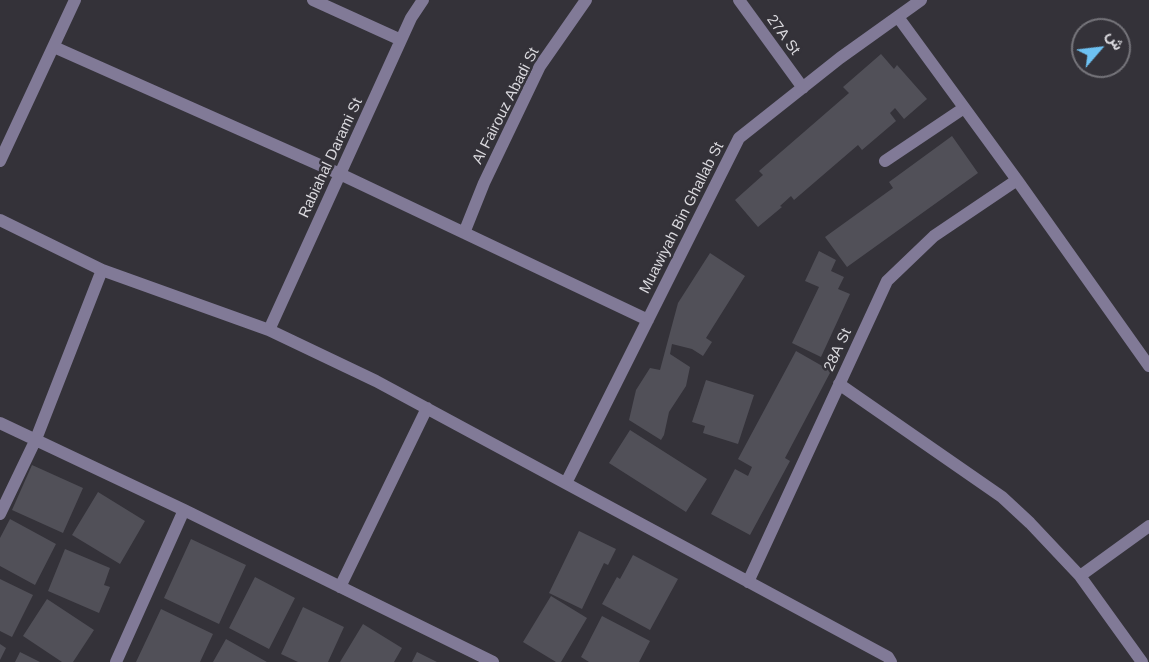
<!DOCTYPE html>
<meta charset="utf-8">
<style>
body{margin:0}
#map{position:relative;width:1149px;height:662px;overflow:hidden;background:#343239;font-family:Arial,Vazirmatn,sans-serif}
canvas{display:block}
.north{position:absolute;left:1071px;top:18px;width:60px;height:60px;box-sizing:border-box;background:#343239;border:2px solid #76757b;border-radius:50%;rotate:62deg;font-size:16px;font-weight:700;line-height:24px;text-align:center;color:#dad9de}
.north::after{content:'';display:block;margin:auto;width:21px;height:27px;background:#6dc2f3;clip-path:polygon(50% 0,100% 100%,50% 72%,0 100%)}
</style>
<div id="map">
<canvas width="1149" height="662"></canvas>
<div class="north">ش</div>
</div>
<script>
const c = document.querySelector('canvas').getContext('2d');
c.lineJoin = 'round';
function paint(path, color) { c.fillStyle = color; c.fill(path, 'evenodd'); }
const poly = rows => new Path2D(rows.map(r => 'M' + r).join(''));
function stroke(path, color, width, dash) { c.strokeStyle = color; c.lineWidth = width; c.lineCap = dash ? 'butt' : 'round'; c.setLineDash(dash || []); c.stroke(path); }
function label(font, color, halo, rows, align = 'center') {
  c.font = font + ' Arial,sans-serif'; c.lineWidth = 5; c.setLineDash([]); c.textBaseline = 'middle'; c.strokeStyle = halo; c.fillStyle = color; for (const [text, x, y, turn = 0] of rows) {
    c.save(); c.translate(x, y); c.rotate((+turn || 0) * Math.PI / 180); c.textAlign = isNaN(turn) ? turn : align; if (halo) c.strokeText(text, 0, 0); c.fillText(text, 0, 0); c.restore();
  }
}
paint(poly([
 [881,54,894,69,897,65,927,99,904,119,895,108,890,113,896,121,862,150,858,145,794,200,791,196,780,206,782,207,758,227,735,200,763,175,759,171,849,93,843,87],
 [952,136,978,173,847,267,825,237,893,188,889,182],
 [819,251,836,260,831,271,844,277,838,289,850,294,821,357,792,343,819,287,805,281],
 [710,253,745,276,706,338,712,342,703,356,692,349,672,344,670,354,690,367,686,386,669,412,664,435,661,440,629,420,636,390,650,368,660,370,678,303],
 [796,351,831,371,785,458,790,461,750,535,711,514,735,469,748,476,752,467,738,459],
 [706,380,754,395,738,444,703,433,705,426,692,422],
 [630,430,707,479,686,512,609,463],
 [32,465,83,488,63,533,12,510],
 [98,492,145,521,120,564,72,535],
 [10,519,56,544,35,585,0,566,0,538],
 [579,531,616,549,608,565,604,563,582,609,549,593],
 [191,539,246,565,219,624,164,598],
 [65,549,110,568,104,585,110,587,99,613,48,591],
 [633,555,678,579,650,630,602,604,617,577,620,579],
 [255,577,295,598,269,649,229,628],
 [0,579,33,595,12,637,0,631],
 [551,596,587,618,561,662,556,662,523,642],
 [47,599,94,630,73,662,62,662,23,636],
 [303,607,344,627,328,662,298,662,281,654],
 [161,609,213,634,200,662,136,662],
 [602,616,650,641,639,662,589,662,581,657],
 [363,624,402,648,394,662,340,662],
 [226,639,267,662,213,662],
 [0,644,6,648,0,660],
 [20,652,40,662,15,662],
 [417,652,437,662,412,662]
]), '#515058');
stroke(poly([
 [313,0,401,40],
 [739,0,803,88],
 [898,17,1017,180],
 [54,47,340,174,648,320],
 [0,161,75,0],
 [885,161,964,108],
 [0,220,102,270,269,330,376,381,888,657,891,662],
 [464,233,484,183,540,66,586,0],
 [269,330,411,18,423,0],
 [839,384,1002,497,1030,523,1080,576,1142,662],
 [0,423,184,510,493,662],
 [566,483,739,138,840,58,921,0],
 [0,514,36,439,102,270],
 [1080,576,1149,526],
 [748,582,887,281,934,236,1017,180,1149,366],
 [340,587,427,408],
 [116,662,184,510]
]), '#817a97', 12);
label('15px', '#dad9de', '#343239', [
 ["27A St",783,35,54],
 ["Al Fairouz Abadi St",506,106,-63],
 ["Rabiahal Darami St",331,158,-65],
 ["Muawiyah Bin Ghallab St",682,218,-63],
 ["28A St",838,350,-65]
]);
</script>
